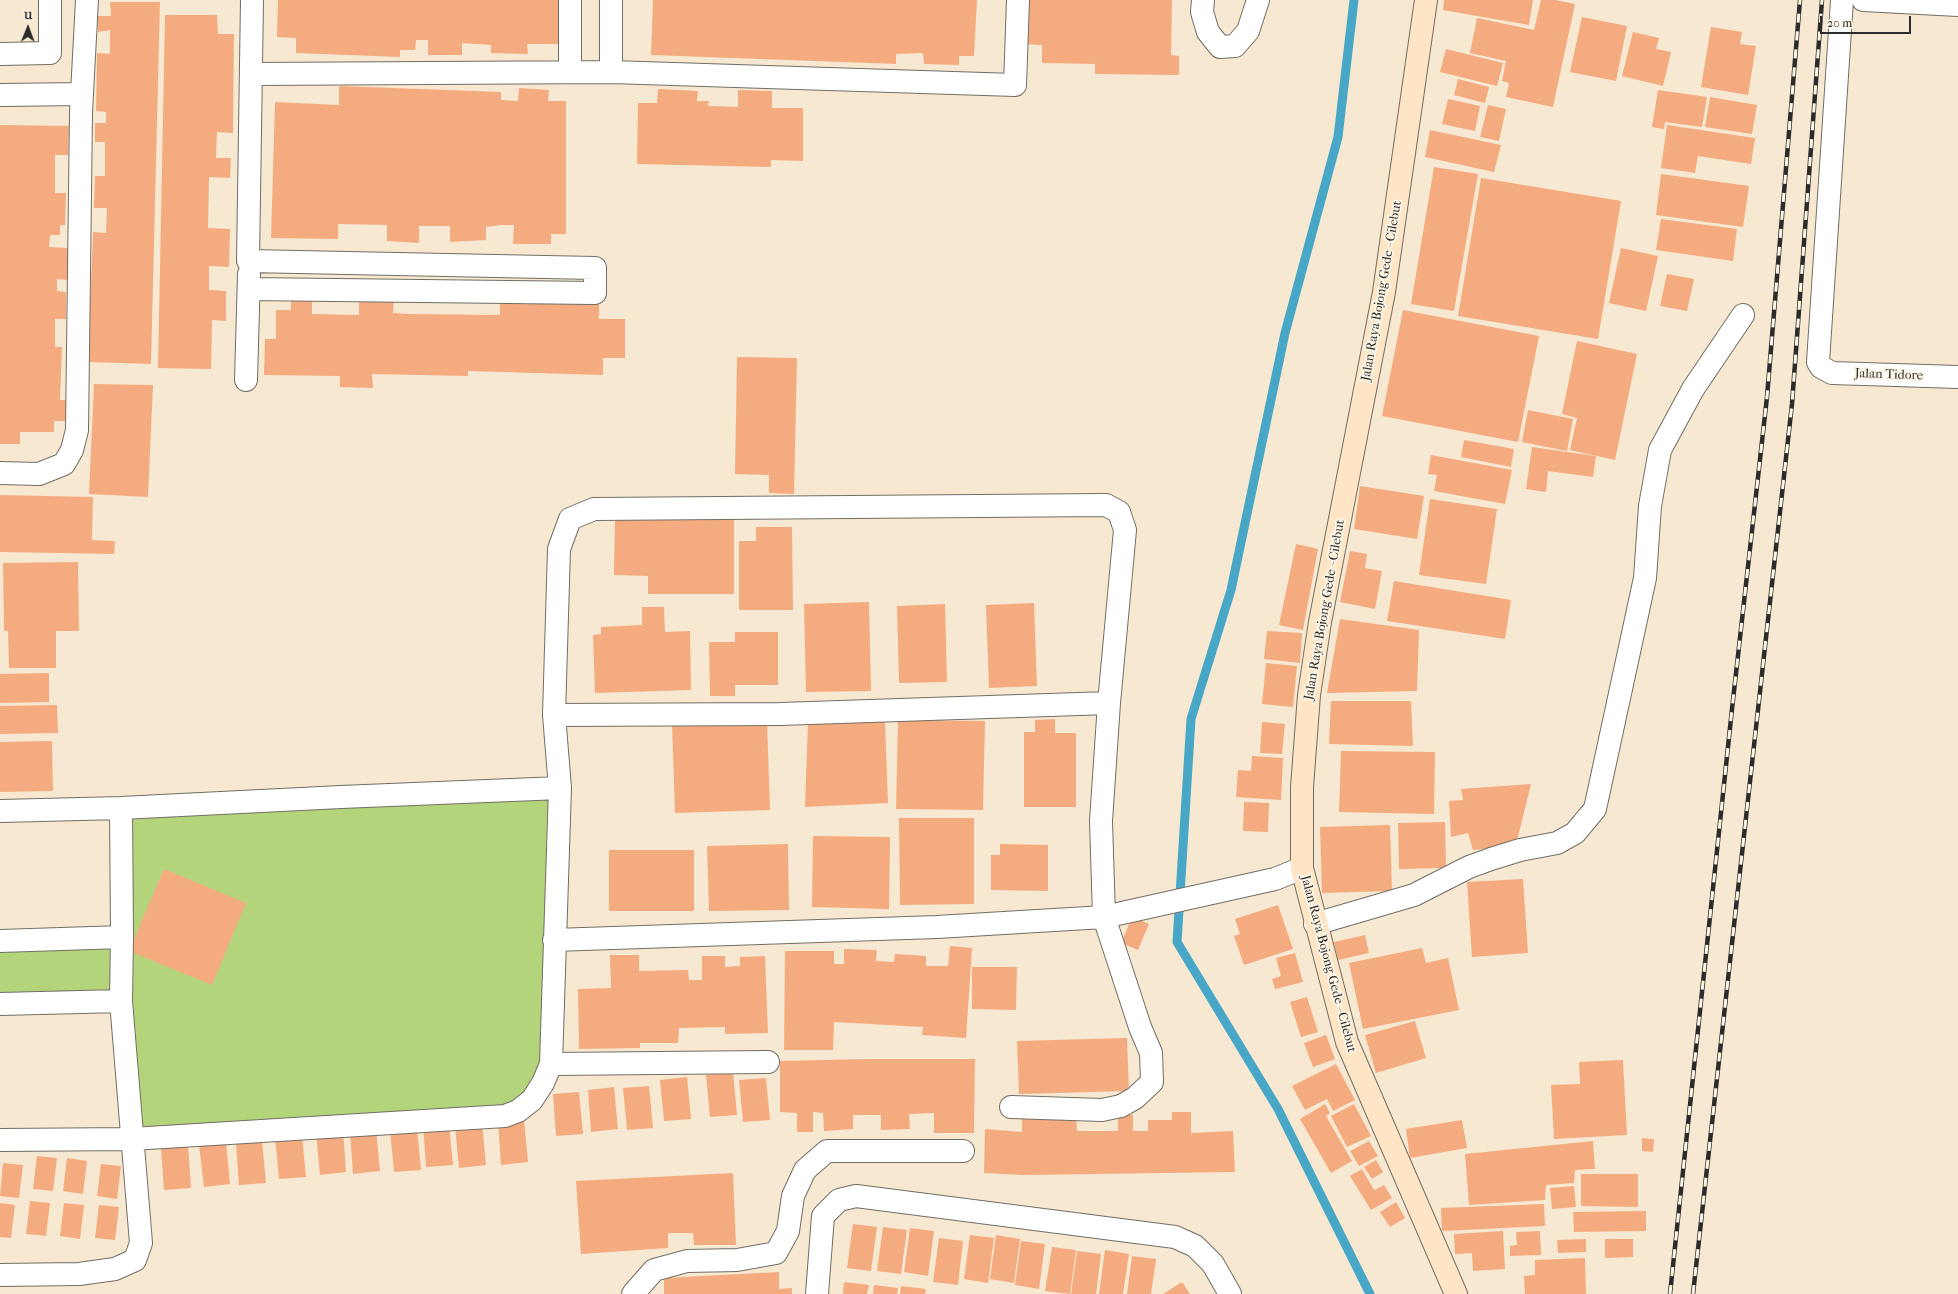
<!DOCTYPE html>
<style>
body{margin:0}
#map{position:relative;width:1958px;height:1294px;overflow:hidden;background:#f7e9d1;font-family:"IM FELL French Canon",serif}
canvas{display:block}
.north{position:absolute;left:8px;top:8px;width:40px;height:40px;-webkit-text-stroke:3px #fcf5e5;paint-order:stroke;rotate:1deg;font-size:11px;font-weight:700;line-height:16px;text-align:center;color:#2b2b2b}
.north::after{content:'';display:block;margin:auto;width:14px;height:18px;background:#2b2b2b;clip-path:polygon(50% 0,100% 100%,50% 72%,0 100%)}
.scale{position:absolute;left:1820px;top:16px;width:91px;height:18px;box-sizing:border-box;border:2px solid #2b2b2b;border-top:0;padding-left:5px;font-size:12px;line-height:14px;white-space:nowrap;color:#2b2b2b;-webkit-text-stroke:3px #fcf5e5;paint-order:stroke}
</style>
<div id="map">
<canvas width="1958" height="1294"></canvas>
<div class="north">U</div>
<div class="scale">20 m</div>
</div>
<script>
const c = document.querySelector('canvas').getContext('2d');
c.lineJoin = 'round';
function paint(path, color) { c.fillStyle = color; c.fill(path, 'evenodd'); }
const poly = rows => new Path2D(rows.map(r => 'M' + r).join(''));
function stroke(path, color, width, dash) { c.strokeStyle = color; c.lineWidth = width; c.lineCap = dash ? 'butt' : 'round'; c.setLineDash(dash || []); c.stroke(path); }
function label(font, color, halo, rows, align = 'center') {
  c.font = font + ' "IM FELL French Canon",serif'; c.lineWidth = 4; c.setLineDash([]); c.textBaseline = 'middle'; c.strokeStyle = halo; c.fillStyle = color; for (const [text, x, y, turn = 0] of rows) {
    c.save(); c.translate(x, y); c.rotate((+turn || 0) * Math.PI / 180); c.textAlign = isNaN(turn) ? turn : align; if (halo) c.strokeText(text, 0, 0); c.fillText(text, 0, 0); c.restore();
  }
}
paint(poly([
 [560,788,551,1064,518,1111,132,1139,121,1001,0,1004,0,941,122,937,121,808]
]), '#b4d47b');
stroke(poly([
 [1354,0,1338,137,1285,333,1231,590,1191,719,1177,942,1278,1109,1370,1294]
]), '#48a6c7', 9);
paint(poly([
 [278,0,565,0,563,44,527,44,528,54,491,53,491,45,462,43,462,55,428,55,428,40,416,40,415,50,400,50,400,57,296,53,296,38,277,37],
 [653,0,977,0,974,56,959,56,959,65,924,64,923,53,896,54,896,64,651,55],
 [1027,0,1172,0,1171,55,1179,56,1179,75,1095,74,1095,64,1042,63,1042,45,1025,44],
 [1444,0,1533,0,1529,25,1443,10],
 [1541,0,1555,0,1575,4,1553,107,1506,97,1509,83,1502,81,1506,61,1470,53,1477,18,1534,30],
 [110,2,160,2,151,364,88,362,93,232,106,233,107,208,94,208,95,176,105,176,105,142,95,142,95,123,106,123,106,112,96,111,97,53,110,54,110,30,98,32,98,16,111,16],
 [165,15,217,15,218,34,234,34,233,133,217,132,216,158,231,158,230,178,209,177,208,228,230,229,229,267,209,266,209,290,226,291,226,321,212,320,211,369,158,368],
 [1582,17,1627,26,1616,81,1570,72],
 [1711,27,1742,32,1740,44,1756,46,1748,95,1701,87],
 [1633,32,1659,38,1656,49,1671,52,1663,86,1622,76],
 [1446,49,1503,63,1497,86,1440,72],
 [1458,79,1489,87,1485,103,1454,95],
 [339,86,501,92,501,100,518,101,519,88,549,90,548,101,566,101,566,234,551,234,551,244,513,244,514,225,501,225,486,227,486,240,450,242,450,226,419,226,419,243,387,241,387,225,338,224,338,239,271,238,275,102,339,105],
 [658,89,698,91,697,101,709,101,708,106,738,107,738,90,772,91,772,108,803,108,803,161,771,160,771,167,637,164,638,103,657,103],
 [1658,90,1707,97,1702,127,1665,122,1664,129,1652,127],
 [1710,97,1757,105,1752,134,1705,127],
 [1448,99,1480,106,1475,131,1442,124],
 [1488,105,1506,109,1499,141,1480,137],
 [0,125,69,126,68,155,55,155,55,193,66,193,65,225,60,225,60,235,50,235,49,247,68,248,68,280,57,279,57,291,66,292,66,319,55,319,55,347,62,347,60,400,68,400,68,421,54,421,54,432,20,432,20,444,0,444],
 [1667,125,1755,138,1751,164,1698,156,1695,173,1661,168],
 [1430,130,1501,145,1494,172,1425,157],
 [1434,167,1478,174,1454,311,1411,304],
 [1661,174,1749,186,1743,227,1656,215],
 [1481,178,1621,201,1598,339,1458,316],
 [1661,219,1737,229,1733,261,1656,250],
 [1621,248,1658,256,1646,311,1609,303],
 [1667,274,1694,279,1687,311,1660,306],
 [394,299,393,313,408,314,500,315,500,300,599,302,599,319,625,319,625,358,603,358,603,375,468,371,468,376,372,374,373,388,340,387,340,376,264,375,265,339,276,339,276,310,291,310,291,300,312,301,312,314,359,315,359,300],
 [1403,310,1539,336,1518,442,1382,416],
 [1577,341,1637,354,1615,460,1570,450,1577,418,1562,414],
 [737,357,797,358,794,494,769,493,769,475,735,474],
 [94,384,153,385,148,497,89,494],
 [1528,410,1573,419,1567,451,1522,442],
 [1464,440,1514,449,1511,467,1461,457],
 [1532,447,1596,456,1593,477,1548,471,1546,492,1526,489],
 [1431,455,1512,470,1505,504,1434,491,1437,475,1428,474],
 [1360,486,1424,496,1417,539,1354,529],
 [0,495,93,497,92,540,115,541,114,554,0,552],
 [1430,499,1497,509,1486,584,1419,575],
 [615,516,734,516,734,594,648,594,648,576,614,575],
 [756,527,792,527,793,610,739,610,739,541,756,541],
 [1296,544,1318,549,1303,630,1279,625],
 [1350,551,1367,554,1365,568,1382,571,1375,609,1340,602],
 [78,562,79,631,56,631,56,668,9,668,8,631,4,631,3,563],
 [1394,581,1511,600,1505,639,1387,621],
 [869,602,871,691,806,692,804,604],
 [1034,603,1037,686,989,688,986,605],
 [945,604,947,682,899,683,897,606],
 [642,607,664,607,665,632,690,631,691,690,595,693,593,635,601,634,601,627,642,625],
 [1340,619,1419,630,1417,691,1327,693],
 [1267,631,1302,633,1300,663,1264,659],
 [735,632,778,632,778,685,735,685,735,696,710,696,709,642,735,642],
 [1266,663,1297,666,1293,707,1262,704],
 [49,673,49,702,0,703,0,674],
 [1331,701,1411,701,1413,746,1329,744],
 [57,705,58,733,0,734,0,706],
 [1055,719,1055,733,1076,733,1076,807,1024,807,1024,732,1035,732,1035,720],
 [808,720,885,721,888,803,805,807],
 [898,720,985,721,983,810,896,809],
 [767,722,770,810,675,813,672,725],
 [1262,722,1285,724,1282,754,1260,753],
 [52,741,53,791,0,792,0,742],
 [1341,751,1435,752,1434,814,1339,812],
 [1252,756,1283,758,1281,800,1236,797,1238,770,1251,771],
 [1531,784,1516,845,1473,850,1468,833,1451,837,1449,801,1463,800,1461,789],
 [1244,802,1269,803,1268,832,1243,831],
 [899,818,974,818,974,904,900,905],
 [1445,822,1446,868,1399,869,1398,823],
 [1390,825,1392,891,1322,893,1320,827],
 [813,836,890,837,889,909,812,907],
 [788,844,789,910,709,911,707,846],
 [1000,844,1048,845,1048,891,991,890,991,855,1000,855],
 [609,850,694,850,694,911,609,911],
 [164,869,246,903,212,985,129,951],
 [1523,879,1528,953,1472,957,1467,882],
 [1278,905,1293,949,1244,965,1234,936,1240,934,1235,919],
 [1132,917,1149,924,1138,950,1121,943],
 [1365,935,1369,953,1338,960,1334,942],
 [950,946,972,948,966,1038,922,1035,923,1027,834,1022,833,1050,784,1050,785,951,834,951,834,964,844,964,844,949,877,950,876,961,894,962,895,954,926,956,926,966,948,966],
 [1422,948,1426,963,1448,958,1459,1010,1363,1029,1349,963],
 [1295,953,1303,982,1275,989,1272,979,1281,976,1276,958],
 [610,955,639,955,639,971,688,970,689,980,702,980,702,956,725,956,725,967,740,966,740,957,765,956,768,1033,725,1034,725,1027,679,1028,678,1043,640,1043,640,1048,579,1049,578,989,611,988],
 [972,967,1017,967,1016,1010,972,1009],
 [1307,997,1318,1032,1301,1037,1290,1002],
 [1415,1021,1426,1058,1376,1073,1365,1035],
 [1326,1035,1335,1059,1313,1067,1304,1043],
 [1127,1038,1129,1091,1019,1094,1017,1041],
 [867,1059,975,1059,974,1133,934,1133,934,1113,909,1114,910,1129,881,1130,881,1115,853,1115,853,1129,824,1131,823,1113,813,1112,813,1132,797,1132,797,1113,780,1112,780,1061],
 [1623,1060,1627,1135,1554,1139,1551,1085,1580,1084,1579,1062],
 [1336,1064,1355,1100,1333,1111,1327,1099,1305,1110,1292,1086],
 [733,1072,737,1115,710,1117,706,1075],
 [687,1077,691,1119,664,1121,660,1080],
 [766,1078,770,1120,743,1122,739,1080],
 [649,1086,653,1128,627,1130,623,1088],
 [614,1087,618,1129,591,1132,588,1090],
 [579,1092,583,1134,556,1136,553,1094],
 [1325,1104,1330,1113,1326,1116,1352,1161,1331,1173,1300,1119],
 [1354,1104,1371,1136,1347,1147,1331,1116],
 [1172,1112,1191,1112,1191,1133,1233,1131,1235,1172,1023,1175,984,1173,985,1129,1022,1132,1022,1115,1076,1115,1077,1131,1118,1131,1118,1115,1133,1115,1133,1131,1148,1131,1148,1120,1172,1120],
 [524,1120,528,1162,501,1165,498,1122],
 [1462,1120,1467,1148,1410,1158,1406,1129],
 [449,1123,453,1165,426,1167,423,1125],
 [482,1123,486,1165,459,1168,455,1126],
 [417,1128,421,1170,394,1172,390,1130],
 [376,1129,380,1171,353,1174,350,1132],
 [343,1130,346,1172,320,1175,316,1133],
 [302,1135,306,1177,279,1179,275,1137],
 [1642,1138,1654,1139,1653,1152,1642,1151],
 [262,1141,266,1183,239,1185,236,1143],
 [1369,1141,1378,1156,1359,1166,1350,1151],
 [1593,1141,1595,1169,1575,1170,1574,1183,1546,1185,1545,1200,1469,1205,1465,1154],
 [226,1142,230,1184,204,1187,199,1145],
 [188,1145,191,1188,164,1190,161,1148],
 [37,1156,57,1158,53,1191,33,1189],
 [67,1158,87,1161,83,1194,63,1191],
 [1376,1160,1383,1172,1372,1179,1364,1167],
 [3,1163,23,1165,19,1198,0,1196],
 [101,1164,121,1166,117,1199,97,1196],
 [1362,1169,1374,1190,1384,1185,1392,1198,1371,1210,1350,1176],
 [733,1173,736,1245,694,1245,693,1233,668,1233,668,1248,581,1254,576,1181],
 [1581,1174,1638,1174,1638,1207,1581,1206],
 [1574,1186,1576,1207,1552,1209,1550,1188],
 [30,1201,50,1203,46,1236,26,1234],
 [1396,1202,1405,1218,1390,1227,1380,1212],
 [0,1203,15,1205,11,1238,0,1237],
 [64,1203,84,1205,80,1239,60,1236],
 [1544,1204,1545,1226,1442,1231,1441,1208],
 [99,1205,119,1207,115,1240,95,1238],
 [1646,1211,1646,1231,1574,1232,1573,1212],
 [853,1224,877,1227,871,1271,847,1268],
 [883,1227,907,1230,901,1274,877,1271],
 [910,1228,934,1231,928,1276,904,1272],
 [1503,1231,1505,1269,1473,1271,1472,1253,1455,1254,1454,1234],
 [1540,1231,1541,1255,1510,1256,1510,1246,1517,1245,1516,1232],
 [970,1235,994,1238,988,1283,964,1279],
 [996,1235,1020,1239,1014,1283,990,1279],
 [939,1238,963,1241,958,1285,933,1282],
 [1586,1239,1586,1252,1558,1253,1557,1240],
 [1605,1239,1633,1239,1633,1257,1605,1258],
 [1021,1241,1045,1244,1039,1289,1015,1285],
 [1052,1247,1076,1250,1070,1294,1045,1291],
 [1105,1250,1129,1254,1123,1294,1099,1294],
 [1077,1251,1101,1254,1096,1294,1071,1294],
 [1132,1256,1156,1259,1151,1294,1127,1294],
 [1585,1258,1586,1294,1525,1294,1524,1276,1535,1275,1535,1260],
 [779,1272,779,1289,792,1288,792,1294,664,1294,664,1278],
 [844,1282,869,1285,867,1294,843,1294],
 [1182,1282,1190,1294,1163,1294],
 [874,1285,898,1288,897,1294,873,1294],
 [901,1286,926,1289,925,1294,900,1294]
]), '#f5ab80');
const street = poly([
 [570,0,570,72],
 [611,0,611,72],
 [1203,0,1202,12,1208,32,1220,47,1235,46,1248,31,1258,0],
 [1842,0,1818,362,1821,367,1832,373,1958,377],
 [1863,0,1958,5],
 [0,54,50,53,50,0],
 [252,74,611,72,1015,85,1018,0],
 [0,95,82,94],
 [249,289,595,293,595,268,248,261,252,0],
 [246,380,249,274],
 [0,473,39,474,64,464,72,450,77,430,81,112,87,0],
 [554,715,780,714,1109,703],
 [0,811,121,808,341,797,560,788],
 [1315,924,1414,895,1469,867,1491,859,1520,850,1557,843,1575,833,1595,809,1645,578,1650,506,1660,450,1693,389,1743,315],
 [554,940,937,927,1104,917,1275,879,1302,868],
 [0,941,122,937],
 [0,1004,121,1001],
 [551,1064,768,1062],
 [0,1140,132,1139,505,1116,518,1111,532,1100,543,1083,551,1064,560,788,554,715,559,549,570,519,594,509,1106,505,1119,512,1125,530,1109,703,1101,821,1104,917,1140,1027,1151,1053,1152,1082,1135,1098,1121,1106,1102,1110,1011,1107],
 [0,1275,79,1274,115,1269,135,1260,141,1243,121,1001,122,937,121,808],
 [633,1294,654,1270,687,1261,737,1260,776,1253,788,1231,793,1196,805,1170,827,1151,963,1151],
 [817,1294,823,1216,839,1200,856,1196,1175,1237,1195,1246,1213,1264,1230,1294]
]);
const secondary = poly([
 [1426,0,1384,292,1320,622,1309,695,1302,787,1302,868,1347,1042,1456,1294]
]);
stroke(street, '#726e65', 24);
stroke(secondary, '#726e65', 24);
stroke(street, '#fff', 22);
stroke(secondary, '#fde5c5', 22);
const rail = poly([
 [1670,1294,1732,709,1767,397,1800,0],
 [1693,1294,1792,404,1822,0]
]);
stroke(rail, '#2b2b2b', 4.5);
stroke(rail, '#fcf5e5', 3, [9]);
label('13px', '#2b2b2b', '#fcf5e5', [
 ["Jalan Raya Bojong Gede - Cilebut",1382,291,-80],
 ["Jalan Tidore",1889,375,2],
 ["Jalan Raya Bojong Gede - Cilebut",1325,610,-80],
 ["Jalan Raya Bojong Gede - Cilebut",1328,964,75]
]);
</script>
